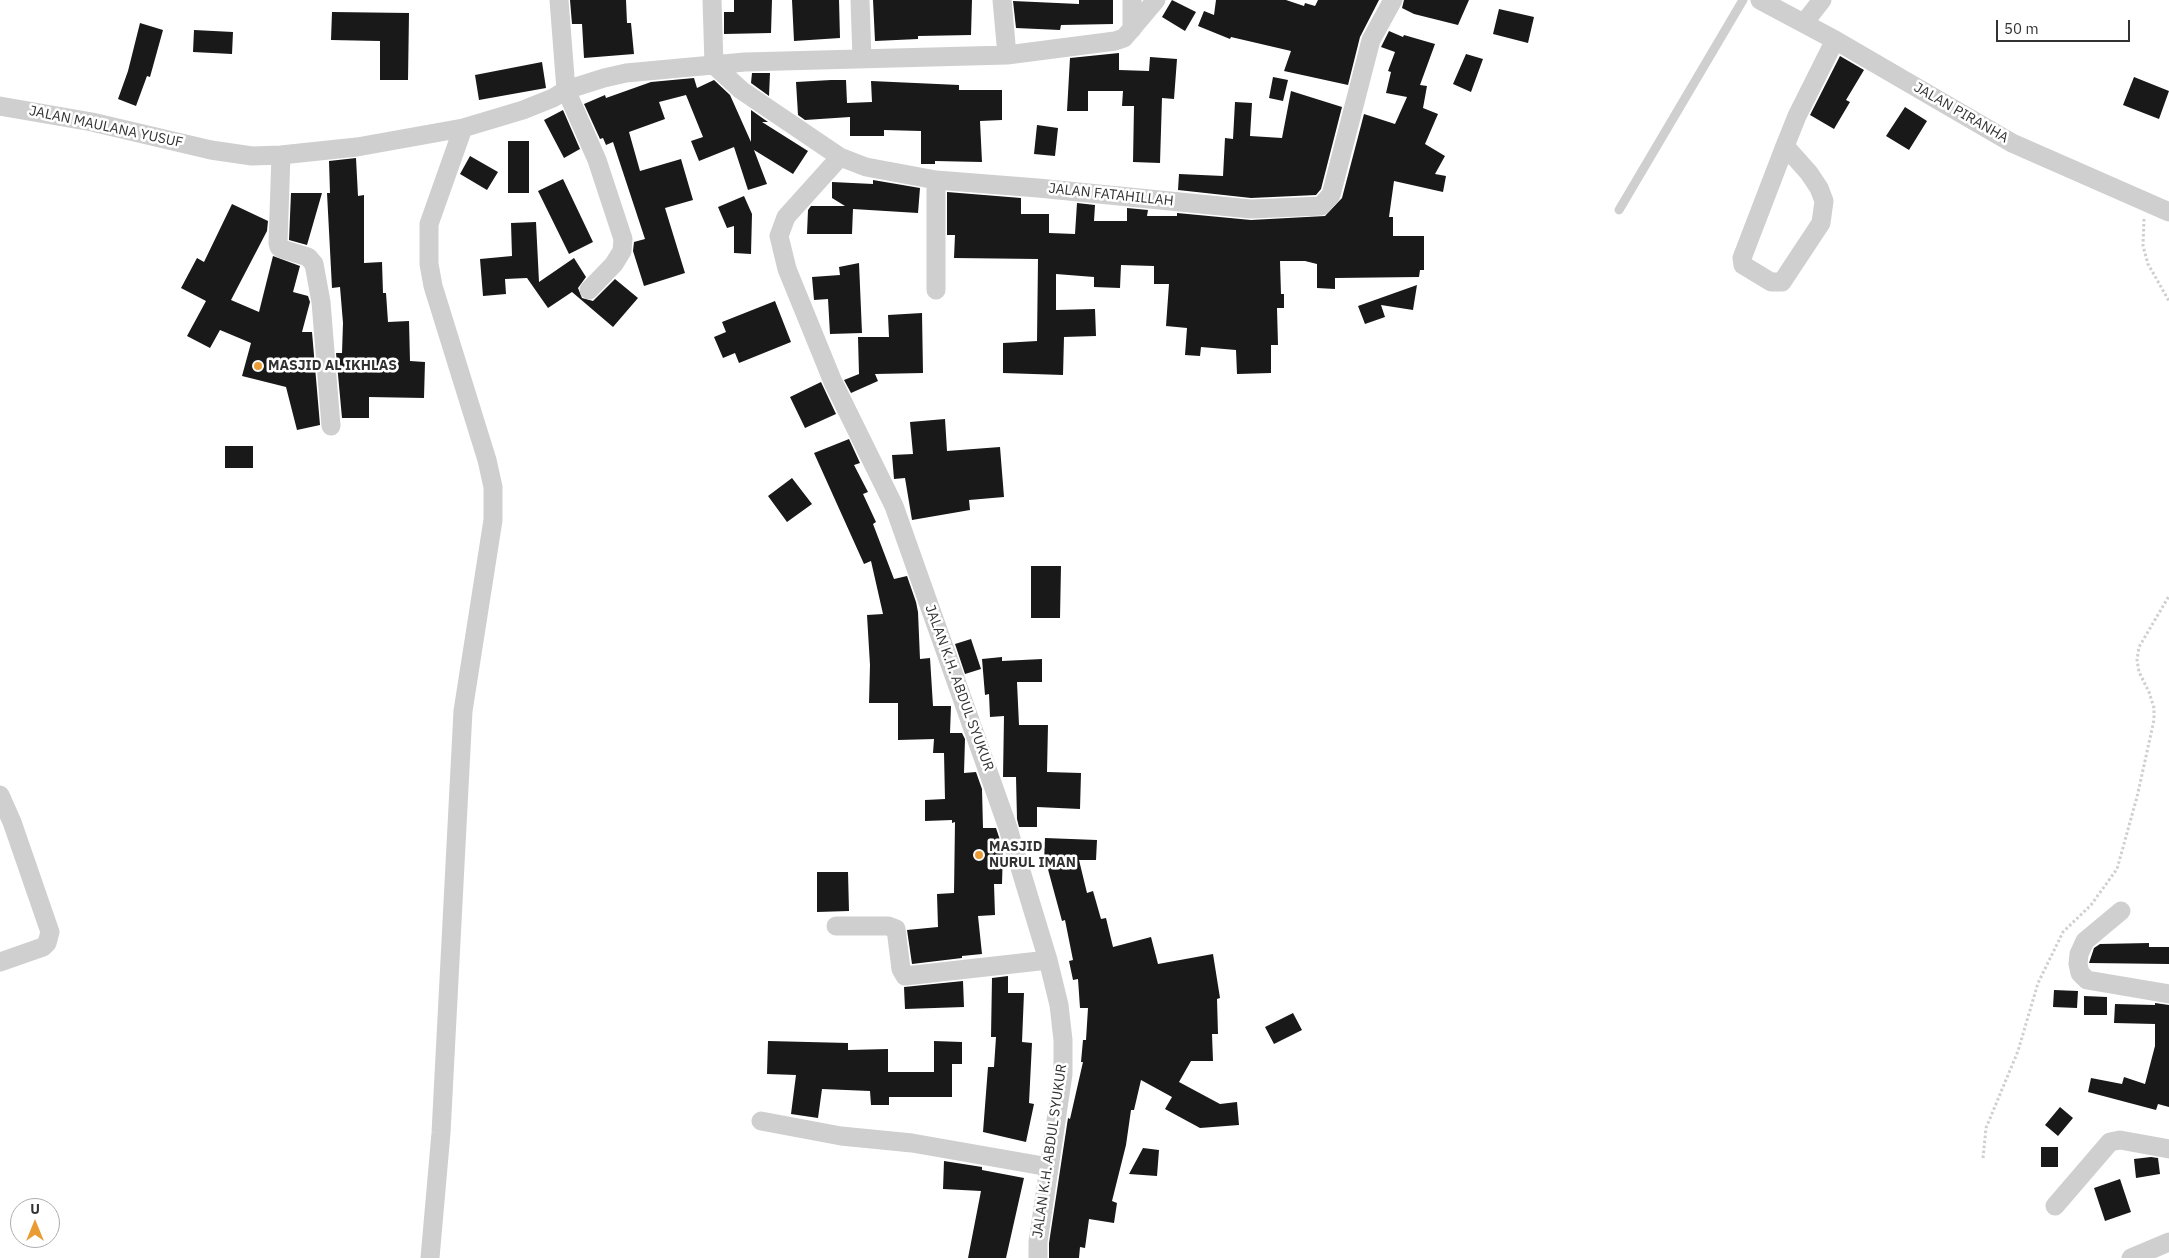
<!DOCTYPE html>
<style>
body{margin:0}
#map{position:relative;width:2169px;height:1258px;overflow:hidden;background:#fff;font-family:"IBM Plex Sans",sans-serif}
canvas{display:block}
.north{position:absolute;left:10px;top:1198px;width:50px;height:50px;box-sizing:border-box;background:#fff;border:1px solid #adadad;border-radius:50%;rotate:0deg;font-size:14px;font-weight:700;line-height:20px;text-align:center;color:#323232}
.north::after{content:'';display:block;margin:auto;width:18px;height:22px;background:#e99c34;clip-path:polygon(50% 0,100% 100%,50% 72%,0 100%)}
.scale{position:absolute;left:1996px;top:20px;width:134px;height:22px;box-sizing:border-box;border:2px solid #323232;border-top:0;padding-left:6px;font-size:15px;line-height:18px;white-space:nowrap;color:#323232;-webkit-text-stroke:4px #fff;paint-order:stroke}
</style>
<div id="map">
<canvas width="2169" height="1258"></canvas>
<div class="north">U</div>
<div class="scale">50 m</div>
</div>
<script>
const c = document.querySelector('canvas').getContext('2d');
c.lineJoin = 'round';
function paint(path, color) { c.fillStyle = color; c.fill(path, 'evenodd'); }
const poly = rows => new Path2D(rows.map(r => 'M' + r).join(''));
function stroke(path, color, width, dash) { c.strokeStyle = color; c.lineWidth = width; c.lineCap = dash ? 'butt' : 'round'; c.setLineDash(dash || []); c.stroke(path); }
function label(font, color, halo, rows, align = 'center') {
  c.font = font + ' "IBM Plex Sans",sans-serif'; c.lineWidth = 5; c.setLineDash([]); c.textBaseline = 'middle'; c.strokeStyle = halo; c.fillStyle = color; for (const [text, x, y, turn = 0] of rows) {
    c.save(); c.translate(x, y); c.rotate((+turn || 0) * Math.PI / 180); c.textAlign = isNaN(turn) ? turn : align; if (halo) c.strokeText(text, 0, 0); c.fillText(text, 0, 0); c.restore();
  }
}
paint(poly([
 [570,0,626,0,627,23,631,23,634,54,584,58,582,24,572,24],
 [734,0,772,0,771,33,724,34,724,12,734,12],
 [792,0,839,0,840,38,794,41],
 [873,0,972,0,971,35,918,36,918,39,875,41],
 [1079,0,1113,0,1113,24,1061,25,1060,30,1016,28,1013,1,1079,4],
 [1172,0,1196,12,1185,31,1162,17],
 [1216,0,1286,0,1304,6,1305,3,1315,6,1318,0,1379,0,1360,37,1348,85,1284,71,1291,51,1231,37,1230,39,1198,26,1204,11,1214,15],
 [1404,0,1469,0,1458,25,1414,14,1402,8],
 [1499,9,1534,17,1528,43,1493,34],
 [332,12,409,13,408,80,380,80,380,41,331,40],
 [140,23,163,30,150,77,147,76,136,106,118,99,128,71],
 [194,30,233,32,232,54,193,52],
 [1389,31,1403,37,1404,35,1435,44,1420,85,1427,86,1423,108,1438,114,1425,144,1445,156,1435,174,1446,176,1443,192,1394,181,1389,217,1393,217,1393,236,1424,236,1424,270,1420,270,1419,277,1335,278,1335,289,1317,288,1317,264,1305,261,1280,261,1281,294,1284,294,1284,308,1277,308,1278,345,1271,345,1271,373,1237,374,1236,350,1201,347,1200,356,1185,355,1187,328,1166,326,1169,284,1154,284,1154,266,1121,265,1120,288,1094,287,1094,277,1056,274,1056,310,1095,309,1096,336,1064,337,1063,375,1003,373,1003,343,1037,341,1038,259,954,258,955,235,947,235,947,192,1021,198,1021,214,1049,214,1049,233,1075,234,1077,203,1095,205,1094,221,1127,221,1127,208,1148,210,1147,216,1177,216,1177,213,1251,220,1325,216,1342,198,1364,114,1395,124,1407,97,1386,93,1391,72,1388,71,1395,52,1381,47],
 [1119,53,1119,70,1149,71,1150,57,1177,59,1174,99,1162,98,1160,163,1133,162,1134,106,1122,106,1123,91,1088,91,1088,111,1067,111,1070,58],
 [1466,54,1483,59,1471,92,1453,84],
 [1840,56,1864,70,1846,100,1850,102,1834,129,1810,115],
 [542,62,546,88,479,100,475,75],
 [752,73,770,73,769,96,751,83],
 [1273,77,1288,80,1283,101,1269,98],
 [2134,77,2169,91,2159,119,2123,105],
 [694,78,697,88,714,80,730,95,751,142,751,110,768,122,762,122,808,151,793,174,754,150,767,184,748,190,734,147,699,161,691,141,703,137,686,95,659,102,665,119,629,132,640,171,681,159,693,200,665,208,685,273,644,286,633,251,634,242,645,239,613,142,606,145,603,138,600,139,584,104,605,95,606,98,651,82],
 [831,80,846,80,847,103,872,102,871,81,959,85,959,90,1002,90,1002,120,980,121,982,162,935,161,935,164,921,164,921,131,884,130,884,136,850,136,850,117,805,120,798,115,796,82],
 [1291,91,1342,107,1321,189,1316,195,1251,198,1178,190,1179,174,1223,176,1225,138,1233,139,1235,102,1252,103,1250,136,1282,138],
 [1905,107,1927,121,1909,150,1886,136],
 [563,110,580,149,564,158,544,120],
 [1037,125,1058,128,1055,156,1034,154],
 [508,141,529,141,529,193,508,193],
 [470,156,498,172,487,190,460,174],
 [356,158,358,196,364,195,364,263,382,262,383,293,386,293,388,322,409,321,410,361,425,362,424,398,369,397,369,418,342,418,336,353,342,353,343,323,340,287,332,288,327,193,330,193,329,161],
 [563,179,593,242,569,254,538,191],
 [873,180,920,188,918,213,853,209,852,234,807,234,808,210,811,206,845,206,832,198,832,182,873,184],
 [291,193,322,193,307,245,289,240],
 [744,196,752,214,751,254,734,253,734,226,727,228,718,207],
 [232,204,268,221,267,231,231,300,259,312,273,256,300,266,293,292,308,296,310,302,302,332,312,332,320,425,297,430,286,387,242,376,251,343,220,330,210,348,187,336,206,301,181,288,197,258,204,262],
 [536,222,539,282,574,258,586,277,578,288,582,298,593,301,615,279,638,298,613,327,572,292,548,308,527,278,505,279,506,294,483,296,480,259,512,256,511,223],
 [859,263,862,333,830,334,828,299,814,300,812,277,840,275,839,267],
 [1417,285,1413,310,1381,305,1385,317,1365,324,1358,306],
 [775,301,791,342,739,363,735,353,723,358,714,337,726,332,722,322],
 [922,313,923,373,875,374,878,381,851,393,844,380,859,374,858,337,889,337,888,315],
 [821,382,836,414,805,428,790,397],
 [945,419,947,451,1000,447,1004,497,969,500,970,510,912,520,905,478,894,479,892,455,913,454,910,422],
 [849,439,860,463,854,465,868,492,863,494,876,522,873,524,894,579,907,576,916,602,918,612,920,659,930,658,933,706,951,706,950,733,962,733,965,739,964,773,976,772,982,789,983,828,996,828,1003,849,1002,884,994,884,995,915,978,916,982,954,962,956,962,958,912,964,907,930,938,927,937,894,954,893,955,822,952,823,952,820,925,821,925,800,945,799,944,753,933,753,934,739,898,740,898,703,869,703,870,665,867,615,883,614,871,561,864,564,814,453],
 [225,446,253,446,253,468,225,468],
 [792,478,812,504,787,522,768,496],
 [1031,566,1061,566,1060,618,1031,618],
 [971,639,981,669,965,674,955,644],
 [1002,657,1002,661,1042,659,1042,682,1017,682,1019,725,1048,725,1047,772,1081,773,1080,809,1037,807,1037,827,1019,827,1017,819,1016,777,1003,777,1004,716,990,717,989,694,985,695,982,659],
 [1045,838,1097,840,1096,860,1079,860,1087,893,1093,891,1101,919,1106,918,1113,947,1151,937,1158,964,1213,954,1220,998,1217,999,1218,1034,1212,1034,1213,1061,1191,1061,1179,1082,1220,1104,1237,1102,1239,1125,1200,1128,1165,1109,1172,1097,1141,1080,1134,1110,1131,1110,1126,1145,1112,1201,1117,1203,1114,1223,1089,1219,1085,1248,1080,1247,1079,1258,1049,1258,1049,1243,1068,1118,1070,1119,1083,1062,1081,1062,1083,1040,1086,1040,1088,1008,1080,1008,1078,979,1073,980,1069,961,1073,960,1065,920,1062,921,1046,862,1044,862],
 [817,872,848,872,849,911,817,912],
 [2149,943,2149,947,2169,947,2169,964,2089,963,2094,948,2100,944],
 [1008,976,1008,993,1024,993,1022,1042,1032,1043,1029,1103,1034,1104,1026,1142,983,1132,988,1067,994,1067,996,1037,991,1037,992,978],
 [963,981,964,1007,905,1009,904,987],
 [2054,990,2078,991,2077,1008,2053,1007],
 [2084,996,2107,997,2107,1015,2084,1015],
 [2155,1003,2169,1005,2169,1107,2158,1104,2156,1110,2088,1092,2091,1078,2122,1084,2124,1077,2145,1084,2155,1046,2155,1024,2114,1023,2115,1004,2155,1005],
 [1293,1013,1302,1030,1274,1044,1265,1027],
 [768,1041,848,1043,848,1050,888,1049,888,1072,934,1072,934,1041,962,1042,962,1064,952,1064,952,1097,889,1097,889,1105,871,1105,870,1091,822,1089,818,1118,791,1114,796,1075,767,1074],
 [2060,1107,2073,1118,2058,1136,2045,1125],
 [2041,1147,2058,1147,2058,1167,2041,1167],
 [1143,1148,1159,1150,1157,1176,1129,1174],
 [2151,1157,2158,1158,2160,1174,2136,1178,2134,1159],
 [944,1161,982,1167,982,1170,1024,1178,1006,1258,968,1258,981,1191,943,1189],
 [2120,1179,2131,1212,2105,1221,2094,1188]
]), '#191919');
stroke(poly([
 [2144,219,2143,246,2148,264,2169,301],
 [1983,1158,1986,1128,2018,1051,2038,983,2063,932,2091,905,2117,869,2137,797,2154,720,2154,708,2149,692,2139,672,2137,660,2139,647,2169,596]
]), '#cfcfcf', 3, [2.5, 2.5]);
stroke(poly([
 [1619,210,1743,0]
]), '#cfcfcf', 9);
stroke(poly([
 [559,0,566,90,597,160,623,239,622,251,614,264,589,290],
 [712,0,714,65,741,90,840,157,866,167,936,180,1038,188,1251,209,1321,206,1331,195,1371,40,1393,0],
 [860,0,862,59],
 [1002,0,1007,55],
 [1132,0,1132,29],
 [1760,0,1835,40,2012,143,2169,212],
 [1804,23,1822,0],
 [0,106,92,122,211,150,252,156,281,155,357,147,463,128,523,110,553,98,566,90,604,78,626,73,745,62,1007,55,1115,41,1124,38,1156,0],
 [1785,146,1809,173,1819,188,1824,201,1821,223,1782,282,1771,282,1743,265,1742,258,1785,146,1797,116,1835,40],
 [281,155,278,243,279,247,282,249,308,257,314,264,321,302,331,426],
 [840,157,786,217,779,236,787,269,833,382,894,506,1007,825,1048,960,1059,1005,1063,1040,1063,1074,1038,1242,1038,1258],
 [936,290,936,180],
 [0,795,12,822,50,932,47,943,43,947,0,962],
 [2121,911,2085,941,2079,954,2078,964,2080,973,2087,980,2169,994],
 [836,926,888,926,896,929,901,969,905,976,1048,960],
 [761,1121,841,1136,912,1143,1049,1167],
 [2055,1206,2110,1142,2120,1140,2169,1149],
 [430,1258,441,1133,463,711,493,520,493,487,487,460,433,286,429,264,429,224,463,128],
 [2131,1258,2169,1242]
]), '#cfcfcf', 19);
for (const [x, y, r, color] of [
 [258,366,5,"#e99c34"],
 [979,855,5,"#e99c34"]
]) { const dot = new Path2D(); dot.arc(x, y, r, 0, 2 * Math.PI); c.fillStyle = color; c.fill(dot); stroke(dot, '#fff', 2); }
label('14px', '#323232', '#fff', [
 ["JALAN PIRANHA",1961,113,30],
 ["JALAN MAULANA YUSUF",106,127,12],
 ["JALAN FATAHILLAH",1111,195,6],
 ["JALAN K.H. ABDUL SYUKUR",959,688,70],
 ["JALAN K.H. ABDUL SYUKUR",1050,1151,-82]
]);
label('bold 14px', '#323232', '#fff', [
 ["MASJID AL IKHLAS",268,366],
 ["MASJID",989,847],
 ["NURUL IMAN",989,863]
], 'left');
</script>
